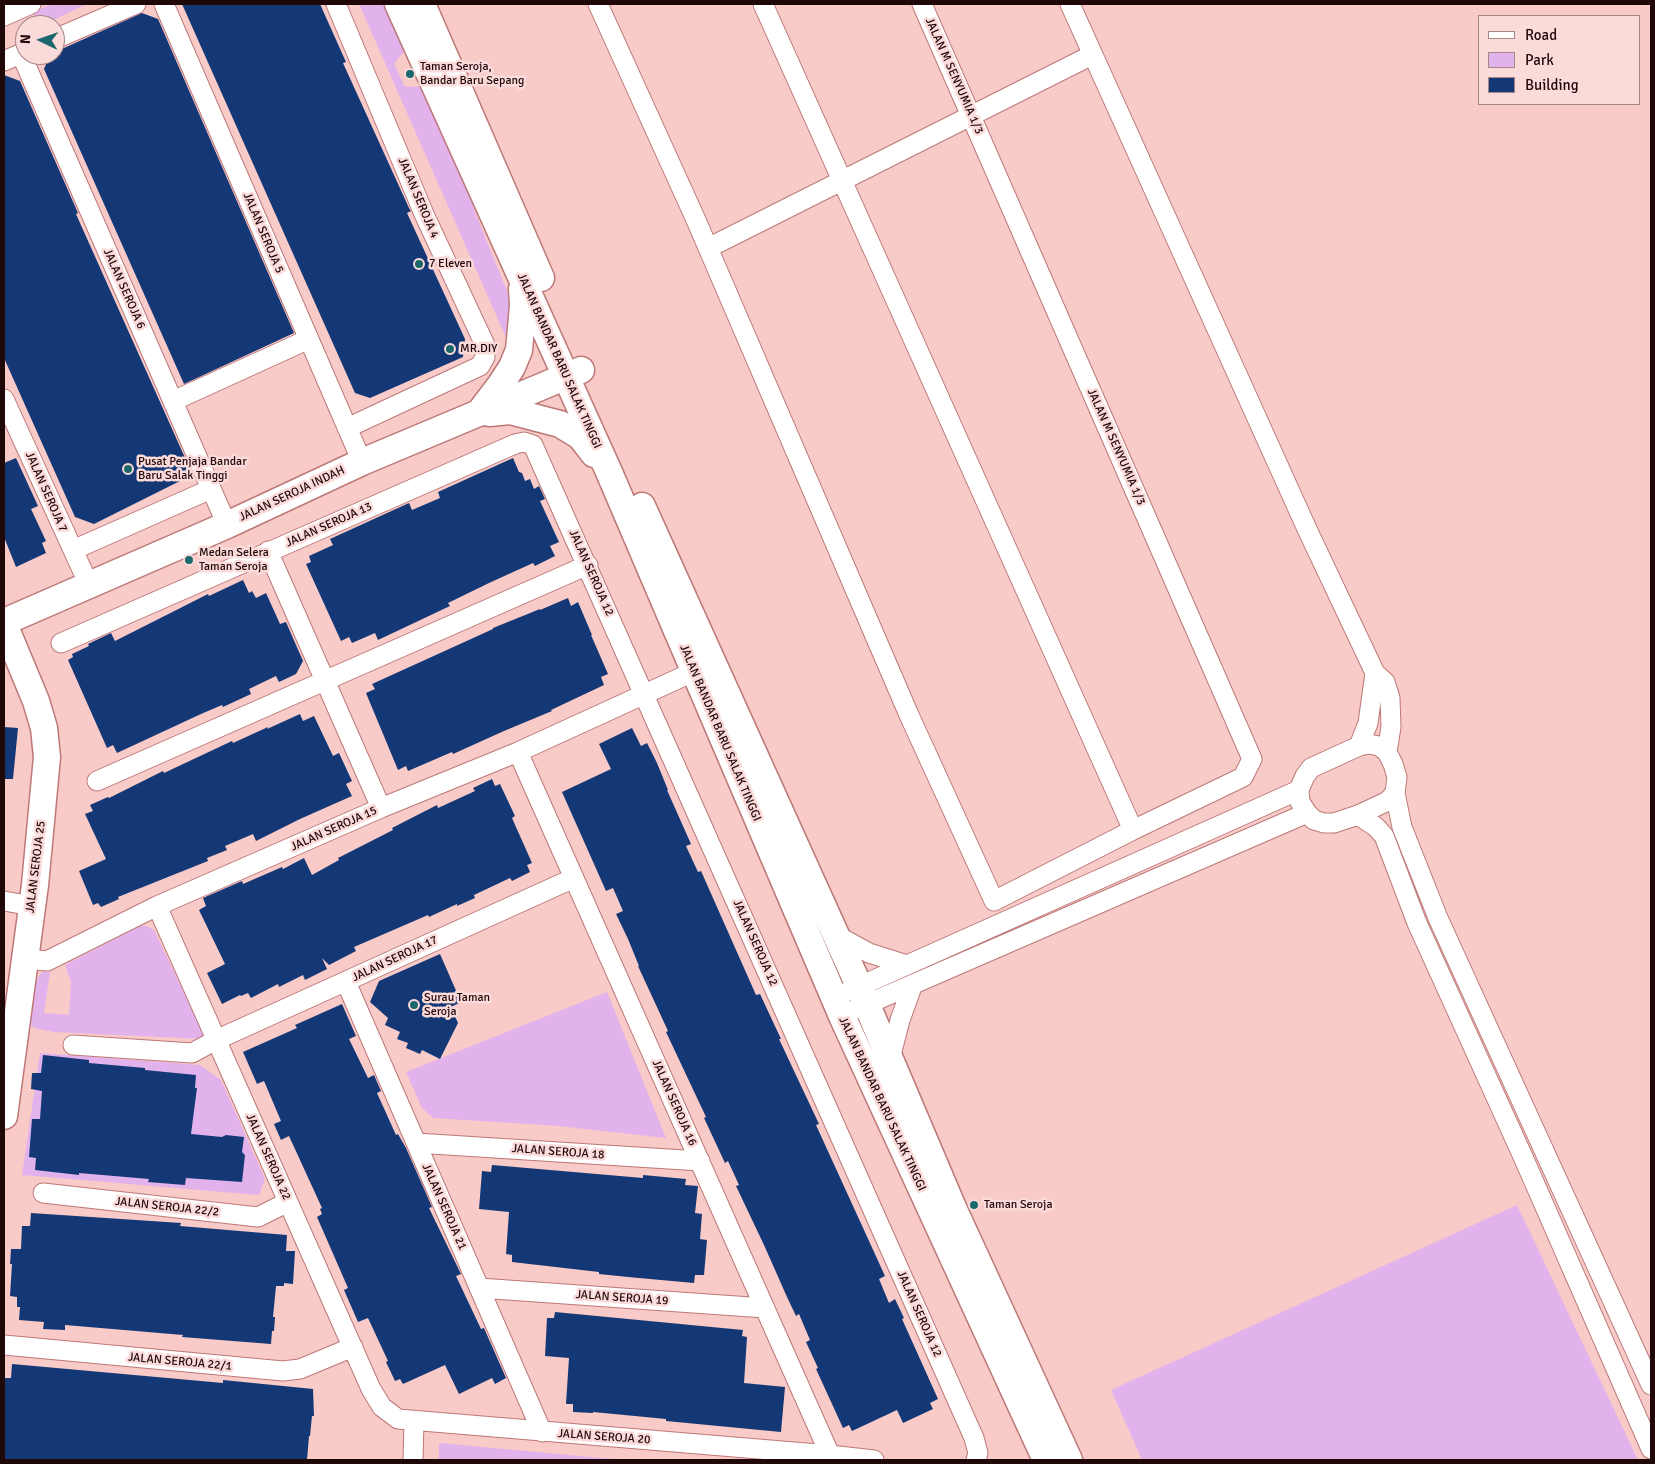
<!DOCTYPE html>
<style>
body{margin:0}
#map{position:relative;width:1655px;height:1464px;overflow:hidden;background:#f8cac8;font-family:Signika,sans-serif}
canvas{display:block}
.frame{position:absolute;inset:0;border:5px solid #210808;pointer-events:none}
.legend{position:absolute;left:1478px;top:15px;width:162px;height:90px;box-sizing:border-box;background:#fadbda;border:1px solid #a38786;margin:0;padding:6px 9px;list-style:none;font-size:15px;color:#210808}
.legend li{display:flex;align-items:center;gap:10px;height:25px}
.legend b{width:25px;border:1px solid #a38786}
.north{position:absolute;left:15px;top:15px;width:50px;height:50px;box-sizing:border-box;background:#fadbda;border:1px solid #a38786;border-radius:50%;rotate:273deg;font-size:14px;font-weight:700;line-height:20px;text-align:center;color:#210808}
.north::after{content:'';display:block;margin:auto;width:18px;height:22px;background:#1b686d;clip-path:polygon(50% 0,100% 100%,50% 72%,0 100%)}
</style>
<div id="map">
<canvas width="1655" height="1464"></canvas>
<div class="frame"></div>
<ul class="legend">
<li><b style="height:6px;background:#fff"></b>Road</li>
<li><b style="height:14px;background:#e2b2ec"></b>Park</li>
<li><b style="height:14px;background:#143876"></b>Building</li>
</ul>
<div class="north">N</div>
</div>
<script>
const c = document.querySelector('canvas').getContext('2d');
c.lineJoin = 'round';
function paint(path, color) { c.fillStyle = color; c.fill(path, 'evenodd'); }
const poly = rows => new Path2D(rows.map(r => 'M' + r).join(''));
function stroke(path, color, width, dash) { c.strokeStyle = color; c.lineWidth = width; c.lineCap = dash ? 'butt' : 'round'; c.setLineDash(dash || []); c.stroke(path); }
function label(font, color, halo, rows, align = 'center') {
  c.font = font + ' Signika,sans-serif'; c.lineWidth = 5; c.setLineDash([]); c.textBaseline = 'middle'; c.strokeStyle = halo; c.fillStyle = color; for (const [text, x, y, turn = 0] of rows) {
    c.save(); c.translate(x, y); c.rotate((+turn || 0) * Math.PI / 180); c.textAlign = isNaN(turn) ? turn : align; if (halo) c.strokeText(text, 0, 0); c.fillText(text, 0, 0); c.restore();
  }
}
paint(poly([
 [54,4,87,4,43,25,34,25,34,15,36,10],
 [359,4,389,4,408,46,394,64,405,87,426,86,475,193,473,207,513,306,512,351],
 [140,926,146,926,154,930,204,1035,202,1039,54,1032,38,1029,25,1023,33,985,43,971,50,972,44,1013,69,1015,71,982,65,965],
 [607,992,666,1138,559,1126,433,1118,422,1108,406,1072],
 [40,1053,200,1065,221,1080,265,1179,259,1195,22,1175],
 [1517,1205,1638,1460,1142,1460,1111,1390],
 [439,1443,623,1460,439,1460]
]), '#e2b2ec');
paint(poly([
 [182,4,320,4,346,62,343,63,409,208,411,211,407,213,465,339,463,357,370,398,355,393],
 [142,13,158,19,294,333,184,384,44,69,50,55,55,55,55,52],
 [4,75,20,81,78,213,76,214,190,469,188,477,94,524,75,517,4,358],
 [16,458,38,506,31,509,46,541,42,543,46,553,16,567,4,537,4,463],
 [513,458,519,472,522,473,525,481,530,479,534,489,539,486,545,499,540,501,559,542,550,546,555,556,535,566,533,563,489,583,448,603,450,606,378,640,375,633,352,643,349,637,341,641,306,564,311,562,309,556,333,545,330,539,409,503,412,510,440,498,438,492],
 [243,580,249,593,252,591,256,598,266,593,280,624,286,622,303,661,296,674,279,682,276,676,249,689,251,694,223,707,222,705,201,714,117,753,113,745,107,748,68,660,73,657,72,654,89,646,88,644,111,633,115,641,208,594,209,596],
 [568,598,571,606,578,602,592,635,591,635,608,674,601,677,604,685,551,710,552,711,504,731,453,754,452,752,408,771,406,766,398,770,366,693,375,689,372,684,493,629,493,628,540,609,540,610],
 [300,714,303,721,314,716,333,756,339,753,352,781,346,784,352,796,300,819,256,841,253,834,225,846,227,850,207,858,208,861,118,897,119,899,101,907,98,903,93,905,79,871,106,859,85,814,93,811,90,805,108,797,109,798,163,771,164,773,232,741,233,743,268,727,267,729],
 [4,727,18,728,13,779,4,779],
 [632,728,641,746,647,743,657,763,668,790,667,790,691,844,686,846,698,872,701,871,756,995,760,994,781,1039,779,1039,819,1124,816,1125,885,1276,879,1279,889,1303,895,1299,904,1318,902,1319,938,1399,930,1403,933,1409,903,1423,897,1410,852,1431,849,1425,843,1428,816,1369,818,1368,806,1342,810,1340,799,1314,796,1316,787,1297,764,1245,736,1186,739,1185,728,1161,725,1163,704,1118,706,1117,666,1032,668,1031,638,966,639,966,628,939,616,914,623,911,613,888,606,891,562,792,611,769,599,744],
 [492,779,495,786,500,784,515,816,512,818,532,863,527,865,530,872,512,881,510,878,474,895,475,898,457,906,457,904,429,917,428,915,354,947,356,951,329,965,322,958,327,969,305,980,303,975,279,987,278,984,251,998,248,993,241,996,240,995,222,1004,207,973,225,964,199,910,206,906,203,898,242,881,243,884,282,867,283,869,304,858,312,875,339,860,338,858,393,830,392,828,437,805,438,808,475,791,473,788],
 [440,954,461,1002,451,1007,458,1023,440,1059,422,1050,420,1054,406,1048,408,1043,397,1039,400,1032,385,1025,388,1018,370,1002,379,981],
 [342,1004,356,1036,349,1039,368,1078,374,1075,381,1091,377,1093,396,1135,398,1134,406,1148,432,1207,429,1208,461,1274,456,1276,481,1329,484,1328,506,1378,495,1384,492,1378,459,1394,445,1365,403,1384,400,1379,395,1381,386,1362,388,1361,368,1318,358,1322,344,1290,348,1288,317,1217,322,1214,320,1209,322,1208,289,1136,281,1140,274,1124,281,1121,264,1081,257,1084,243,1052,297,1028,295,1025],
 [43,1055,89,1060,89,1063,145,1068,145,1070,196,1075,195,1088,197,1088,191,1134,222,1137,226,1135,244,1137,242,1152,245,1155,242,1182,186,1178,185,1185,148,1182,149,1179,79,1173,79,1175,35,1170,36,1158,29,1157,32,1119,40,1119,42,1091,31,1089,32,1073,41,1073],
 [492,1165,643,1178,643,1175,686,1179,685,1185,698,1186,695,1213,702,1214,700,1239,707,1240,704,1275,695,1275,694,1283,628,1277,599,1274,599,1272,512,1262,512,1255,506,1254,509,1212,479,1209,482,1171,491,1172],
 [31,1213,181,1223,180,1226,287,1235,286,1251,295,1251,293,1284,284,1283,284,1286,276,1286,273,1317,275,1317,274,1331,272,1331,271,1344,182,1337,183,1335,65,1325,65,1330,43,1329,44,1322,19,1320,20,1307,17,1307,17,1297,10,1296,12,1264,10,1264,11,1249,21,1249,22,1226,30,1226],
 [555,1312,743,1330,742,1336,747,1337,744,1383,785,1387,781,1432,666,1421,666,1419,593,1412,593,1413,573,1412,573,1404,566,1404,569,1358,545,1356,547,1318,554,1318],
 [12,1364,223,1383,223,1380,313,1389,314,1416,312,1416,310,1436,309,1436,307,1460,4,1460,4,1378,11,1378]
]), '#143876');
const street = poly([
 [164,4,362,462],
 [336,4,424,214,485,345,485,357,480,366,347,428],
 [598,4,696,220,909,715,994,901,1133,830,1243,777,1252,759,922,4],
 [763,4,1133,830],
 [1070,4,1307,529,1375,673,1385,682,1390,698,1391,727,1387,752],
 [4,16,31,4],
 [55,39,136,4],
 [21,54,227,525],
 [4,61,25,52],
 [708,248,1092,55],
 [4,399,89,585],
 [173,401,309,339],
 [73,550,211,489],
 [268,551,381,808],
 [61,643,515,444,524,442,533,445,974,1438,978,1453,976,1460],
 [1369,744,1379,746,1387,752,1393,764,1397,777,1395,793,1388,801,1358,815,1334,823,1324,823,1314,820,1307,813,1300,802,1299,790,1305,776,1311,768,1359,746,1369,744],
 [1359,746,1368,723,1375,673],
 [518,752,830,1455],
 [97,781,588,565],
 [1395,793,1402,827,1438,918,1651,1385],
 [1358,815,1376,827,1384,836,1417,923,1524,1159,1651,1449],
 [4,901,32,906],
 [157,906,371,1389,382,1407,398,1419,830,1455,874,1460],
 [836,935,869,953,907,965],
 [25,959,47,961,157,906,381,808,518,752,693,672],
 [346,982,542,1432],
 [849,991,1299,790],
 [856,1009,1307,813],
 [73,1045,192,1053,216,1040,574,878],
 [890,1059,900,1020,913,984],
 [416,1143,700,1161],
 [43,1193,258,1217,288,1202],
 [479,1288,765,1308],
 [4,1345,283,1371,300,1369,353,1347],
 [413,1460,414,1421]
]);
const secondary = poly([
 [398,4,609,472,842,1016,1046,1460],
 [422,4,541,278],
 [479,413,501,384,512,367,519,350,523,306,522,289],
 [489,413,510,411,560,424,580,436,594,454],
 [642,506,859,986,954,1210,1069,1460],
 [4,622,227,525,362,462,581,370],
 [4,624,36,701,44,728,47,757,35,885,4,1116]
]);
stroke(street, '#bd7877', 21);
stroke(secondary, '#bd7877', 29);
stroke(street, '#fff', 19);
stroke(secondary, '#fff', 26);
for (const [x, y, r, color] of [
 [410,74,5,"#1b686d"],
 [419,264,5,"#1b686d"],
 [450,349,5,"#1b686d"],
 [128,469,5,"#1b686d"],
 [189,560,5,"#1b686d"],
 [414,1005,5,"#1b686d"],
 [974,1205,5,"#1b686d"]
]) { const dot = new Path2D(); dot.arc(x, y, r, 0, 2 * Math.PI); c.fillStyle = color; c.fill(dot); stroke(dot, '#fadbda', 2); }
label('12px', '#210808', '#fadbda', [
 ["Taman Seroja,",420,67],
 ["Bandar Baru Sepang",420,81],
 ["7 Eleven",429,264],
 ["MR.DIY",460,349],
 ["Pusat Penjaja Bandar",138,462],
 ["Baru Salak Tinggi",138,476],
 ["Medan Selera",199,553],
 ["Taman Seroja",199,567],
 ["Surau Taman",424,998],
 ["Seroja",424,1012],
 ["Taman Seroja",984,1205]
], 'left');
label('12px', '#210808', '#fadbda', [
 ["JALAN M SENYUMIA 1/3",954,76,66],
 ["JALAN SEROJA 4",418,198,67],
 ["JALAN SEROJA 5",263,233,67],
 ["JALAN SEROJA 6",124,289,66],
 ["JALAN BANDAR BARU SALAK TINGGI",559,361,66],
 ["JALAN M SENYUMIA 1/3",1116,447,66],
 ["JALAN SEROJA 7",46,492,66],
 ["JALAN SEROJA INDAH",292,494,-25],
 ["JALAN SEROJA 13",329,525,-24],
 ["JALAN SEROJA 12",591,573,66],
 ["JALAN BANDAR BARU SALAK TINGGI",720,733,67],
 ["JALAN SEROJA 15",334,829,-24],
 ["JALAN SEROJA 25",36,867,-83],
 ["JALAN SEROJA 12",755,943,66],
 ["JALAN SEROJA 17",395,959,-25],
 ["JALAN SEROJA 16",674,1103,66],
 ["JALAN BANDAR BARU SALAK TINGGI",882,1104,65],
 ["JALAN SEROJA 18",558,1152,4],
 ["JALAN SEROJA 22",268,1157,66],
 ["JALAN SEROJA 22/2",167,1207,6],
 ["JALAN SEROJA 21",444,1207,66],
 ["JALAN SEROJA 19",622,1298,4],
 ["JALAN SEROJA 12",919,1314,66],
 ["JALAN SEROJA 22/1",180,1362,5],
 ["JALAN SEROJA 20",604,1437,4]
]);
</script>
